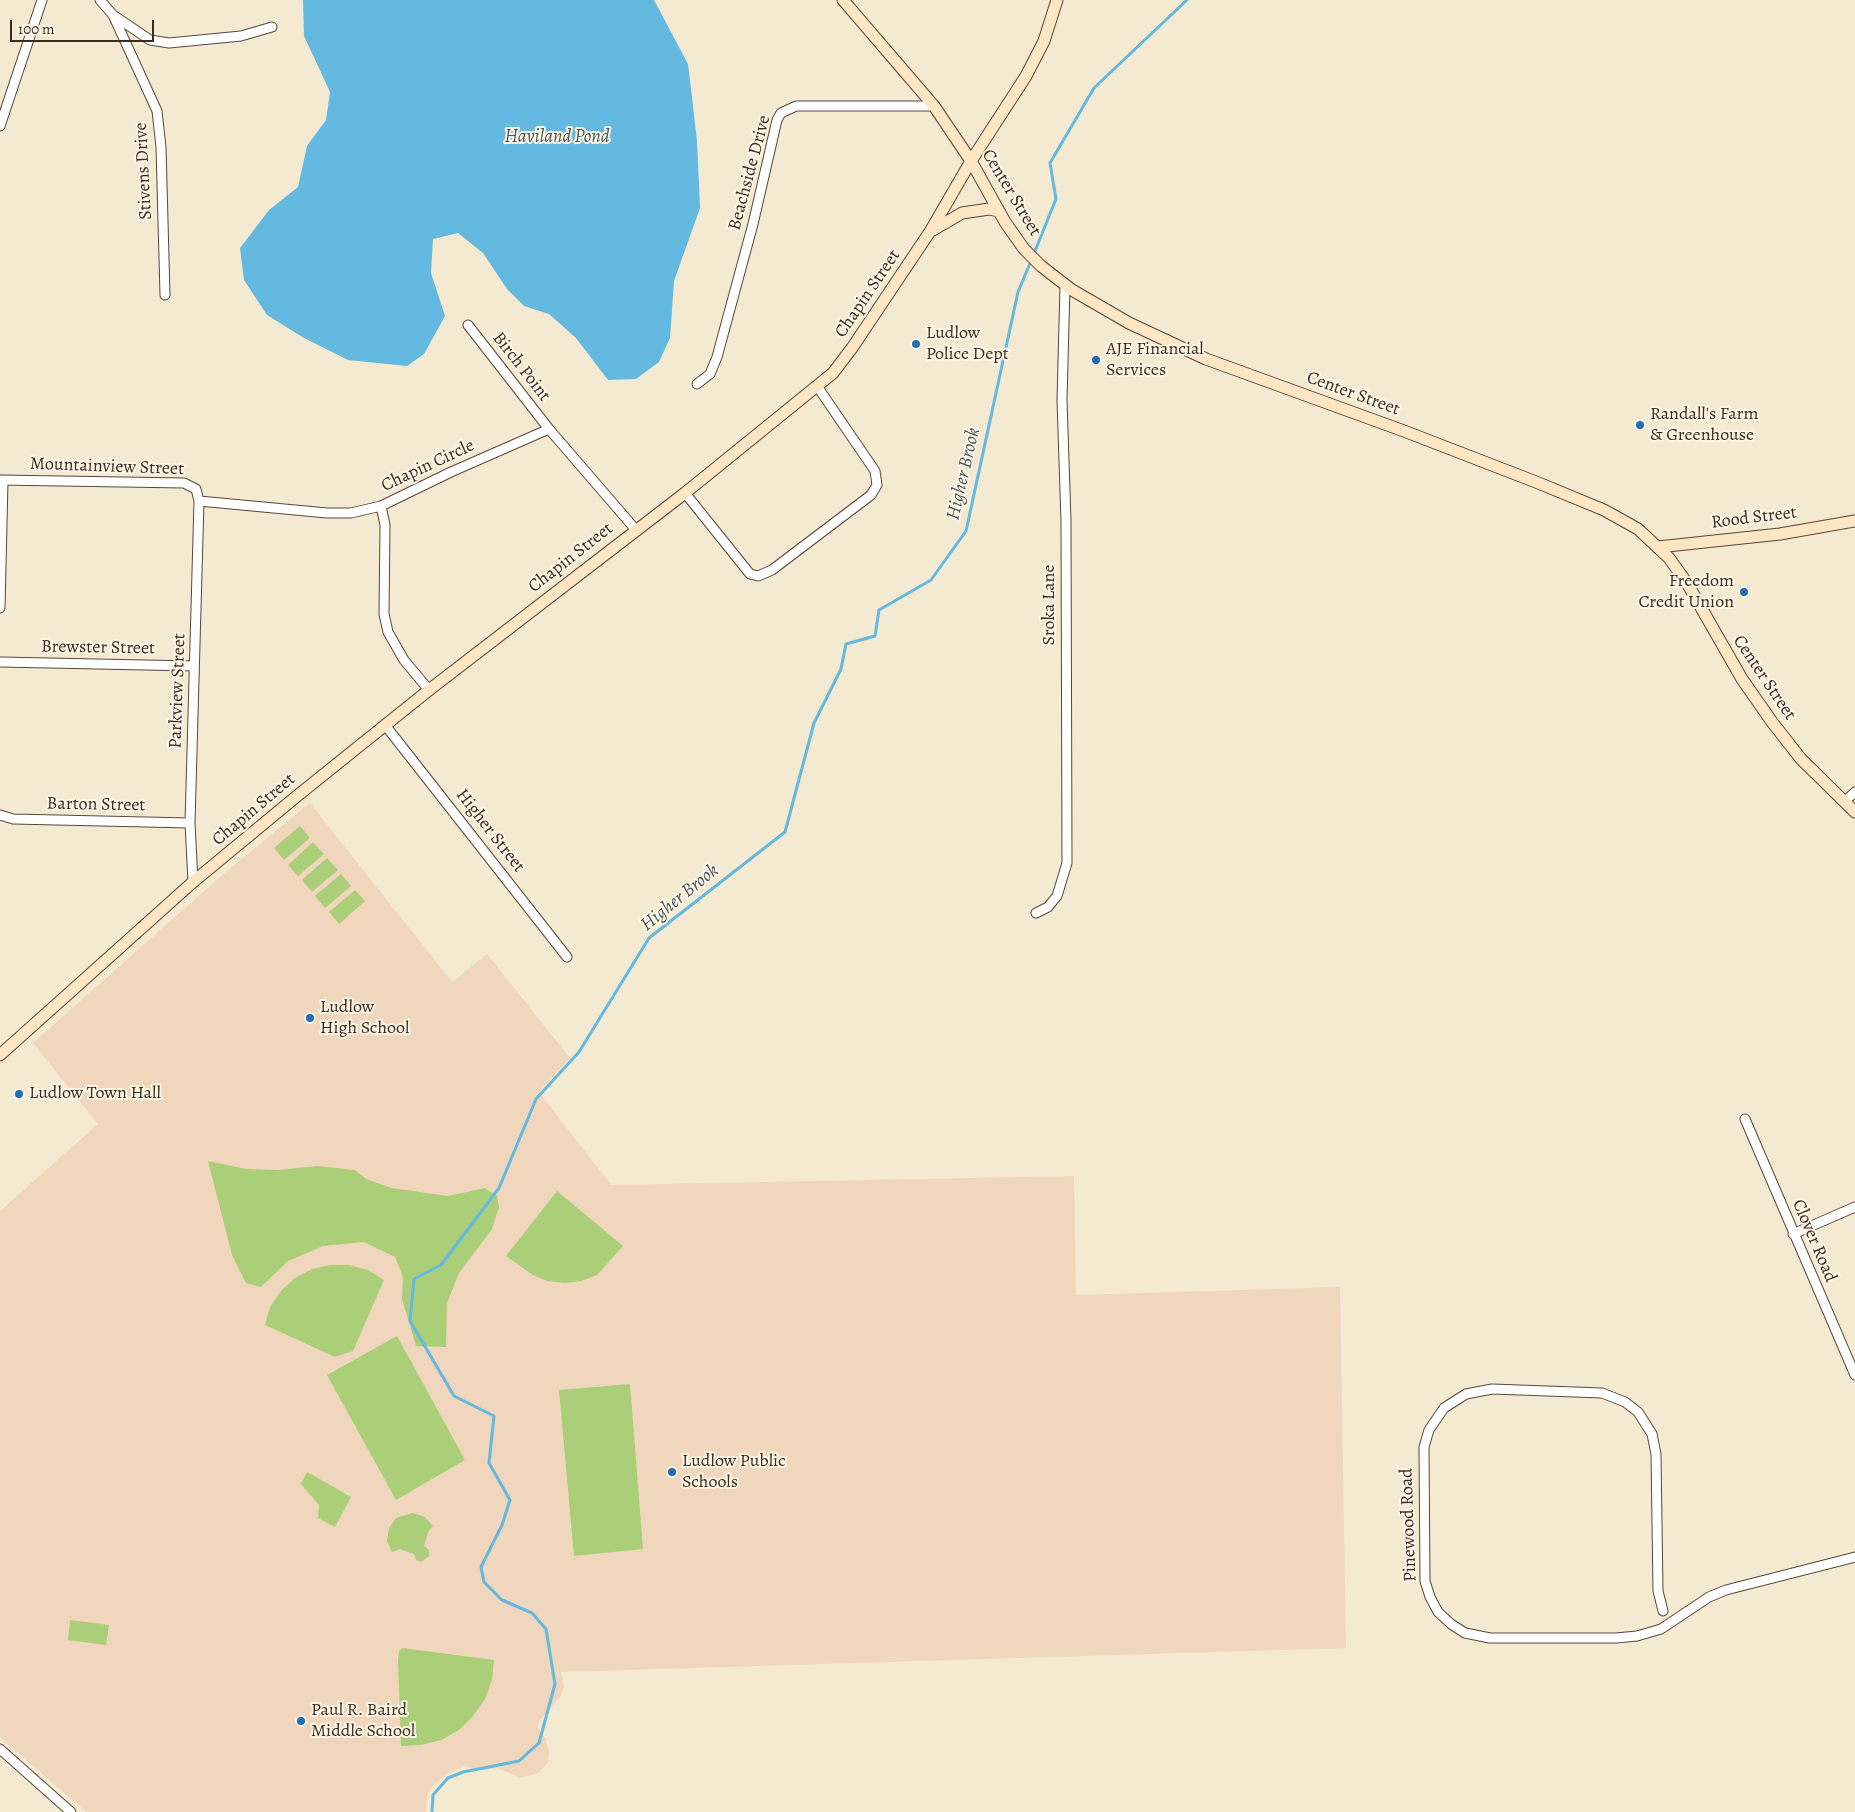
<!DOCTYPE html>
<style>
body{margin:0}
#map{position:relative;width:1855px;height:1812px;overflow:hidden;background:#f4ead1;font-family:Alegreya,serif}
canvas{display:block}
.scale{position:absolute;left:10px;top:20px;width:144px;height:22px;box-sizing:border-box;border:2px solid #3b2a1e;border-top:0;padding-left:6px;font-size:15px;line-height:18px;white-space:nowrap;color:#3b2a1e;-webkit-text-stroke:4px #fcf5e5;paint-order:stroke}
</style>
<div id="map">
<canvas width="1855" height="1812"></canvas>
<div class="scale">100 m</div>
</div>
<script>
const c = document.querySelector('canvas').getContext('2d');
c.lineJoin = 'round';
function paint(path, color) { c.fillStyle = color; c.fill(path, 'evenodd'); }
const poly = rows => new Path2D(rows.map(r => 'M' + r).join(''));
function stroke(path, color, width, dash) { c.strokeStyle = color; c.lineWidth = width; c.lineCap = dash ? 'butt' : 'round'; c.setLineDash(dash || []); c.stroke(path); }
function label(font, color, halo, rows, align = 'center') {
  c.font = font + ' Alegreya,serif'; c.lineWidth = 4; c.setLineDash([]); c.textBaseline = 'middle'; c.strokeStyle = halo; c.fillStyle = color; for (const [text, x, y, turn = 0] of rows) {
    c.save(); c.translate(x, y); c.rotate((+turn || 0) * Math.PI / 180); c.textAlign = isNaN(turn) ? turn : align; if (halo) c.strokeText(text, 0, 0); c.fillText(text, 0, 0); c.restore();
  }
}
paint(poly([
 [310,803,452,982,487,954,570,1058,539,1092,611,1185,1074,1176,1076,1295,1340,1287,1346,1648,561,1672,564,1686,560,1697,539,1721,538,1729,546,1739,549,1752,548,1763,538,1773,521,1778,497,1768,483,1770,464,1767,447,1774,433,1785,426,1798,426,1812,86,1812,0,1737,0,1211,98,1124,33,1043,220,877]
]), '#efd6bc');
paint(poly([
 [300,826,310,838,284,860,274,848],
 [313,842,324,854,298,876,288,865],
 [327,858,338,870,312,892,302,880],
 [341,874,351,886,325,908,315,896],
 [355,890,365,901,339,924,329,912],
 [208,1161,246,1169,279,1170,317,1166,355,1170,366,1179,392,1188,448,1196,485,1188,497,1196,499,1207,492,1229,459,1273,447,1303,446,1347,416,1346,402,1299,403,1277,395,1257,364,1242,323,1246,288,1261,261,1287,246,1283,232,1255],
 [557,1191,623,1246,597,1275,581,1281,565,1283,547,1281,533,1275,506,1256],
 [330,1265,349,1265,368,1270,384,1280,353,1351,335,1357,265,1325,270,1307,281,1291,295,1278,312,1269],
 [397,1336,465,1460,396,1500,327,1375],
 [630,1384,643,1549,574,1556,559,1390],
 [307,1472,351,1497,335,1527,318,1518,319,1505,301,1484],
 [413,1513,425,1517,433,1526,428,1532,424,1546,429,1550,429,1556,421,1562,416,1560,414,1554,400,1549,392,1552,387,1541,389,1528,396,1518],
 [70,1620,109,1625,106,1645,68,1640],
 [402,1648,494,1660,492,1680,485,1699,473,1716,459,1730,441,1740,421,1745,401,1746,398,1660,399,1651]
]), '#abcf78');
paint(poly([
 [303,0,654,0,688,64,697,141,700,208,674,281,670,338,659,362,636,379,608,380,576,338,549,314,524,306,507,289,483,253,458,233,433,239,431,273,445,316,424,354,407,366,348,360,304,338,267,315,244,280,240,248,269,210,298,187,307,146,326,120,330,92,304,36]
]), '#64b9e0');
stroke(poly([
 [1033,256,1056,199,1050,163,1094,88,1187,0],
 [432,1812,433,1795,448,1778,463,1772,519,1761,539,1743,555,1684,546,1629,532,1613,502,1600,484,1582,481,1567,502,1525,510,1500,489,1463,494,1416,454,1396,410,1321,414,1279,441,1265,499,1188,536,1099,579,1052,649,938,785,832,814,723,841,669,846,644,875,636,879,610,931,580,966,531,1018,292,1031,261]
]), '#64b9e0', 3);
const street = poly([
 [100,0,113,15,157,111,161,147,165,295],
 [116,17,150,40,169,43,241,36,272,27],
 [0,126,42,0],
 [468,325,549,429],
 [697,384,710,374,717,357,753,224,777,120,781,113,796,106,934,106],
 [0,480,184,483,196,489,199,501,190,823,193,882],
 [685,493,750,574,758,576,772,570,871,495,877,485,875,471,817,386],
 [199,501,327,513,351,513,381,506],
 [0,608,3,481],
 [0,662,194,666],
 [429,690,404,660,388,632,384,614,385,525,381,506,451,472,549,429,636,530],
 [385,725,567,957],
 [1844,802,1855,792],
 [0,815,13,819,190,823],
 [1036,913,1048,907,1057,896,1067,863,1066,521,1062,400,1065,286],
 [1745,1119,1855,1375],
 [1793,1234,1855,1207],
 [1663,1611,1658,1591,1656,1454,1652,1434,1638,1412,1625,1402,1602,1393,1492,1389,1466,1394,1444,1408,1429,1430,1424,1447,1425,1581,1430,1597,1438,1612,1451,1624,1465,1633,1490,1638,1616,1638,1637,1636,1661,1629,1709,1597,1726,1590,1855,1557],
 [0,1749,71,1812]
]);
const secondary = poly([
 [843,0,934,106,971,161,1005,222,1024,249,1041,266,1072,290,1129,323,1206,359,1404,431,1536,482,1604,510,1638,529,1669,558,1687,583,1742,679,1772,722,1801,759,1855,812],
 [933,230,962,213,989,209,999,211],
 [1658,547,1780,534,1855,521],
 [0,1055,193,882,297,796,429,690,685,493,833,373,852,348,931,230,971,161,1026,76,1044,41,1057,0]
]);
stroke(street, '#574739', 11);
stroke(secondary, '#574739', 13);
stroke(street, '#fff', 9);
stroke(secondary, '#fce6c4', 11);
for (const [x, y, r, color] of [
 [916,344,5,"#1f6fb2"],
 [1096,360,5,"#1f6fb2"],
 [1640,425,5,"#1f6fb2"],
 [1744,592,5,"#1f6fb2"],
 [310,1018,5,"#1f6fb2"],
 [19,1094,5,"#1f6fb2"],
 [672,1472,5,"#1f6fb2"],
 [301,1721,5,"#1f6fb2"]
]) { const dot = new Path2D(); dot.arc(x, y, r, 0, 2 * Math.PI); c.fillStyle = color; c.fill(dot); stroke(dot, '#fcf5e5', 2); }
label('18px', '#3b2a1e', '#fcf5e5', [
 ["Stivens Drive",144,171,-93],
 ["Beachside Drive",750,173,-75],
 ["Center Street",1011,193,59],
 ["Chapin Street",868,294,-56],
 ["Birch Point",521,367,52],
 ["Center Street",1353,394,20],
 ["Chapin Circle",428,466,-25],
 ["Mountainview Street",107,467,2],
 ["Rood Street",1754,518,-7],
 ["Chapin Street",571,558,-38],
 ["Sroka Lane",1050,605,-90],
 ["Brewster Street",98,648,1],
 ["Center Street",1764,678,56],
 ["Parkview Street",178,691,-88],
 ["Barton Street",96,805,1],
 ["Chapin Street",254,810,-40],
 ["Higher Street",490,831,52],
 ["Clover Road",1814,1241,67],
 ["Pinewood Road",1409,1525,-92]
]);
label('18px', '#3b2a1e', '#fcf5e5', [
 ["Ludlow",926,334],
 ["Police Dept",926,355],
 ["AJE Financial",1106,350],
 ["Services",1106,371],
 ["Randall's Farm",1650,415],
 ["& Greenhouse",1650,436],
 ["Freedom",1734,582,"right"],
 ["Credit Union",1734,603,"right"],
 ["Ludlow",320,1008],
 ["High School",320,1029],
 ["Ludlow Town Hall",29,1094],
 ["Ludlow Public",682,1462],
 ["Schools",682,1483],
 ["Paul R. Baird",311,1711],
 ["Middle School",311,1732]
], 'left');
label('italic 19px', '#475558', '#fcf5e5', [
 ["Haviland Pond",557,137],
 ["Higher Brook",964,474,-77],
 ["Higher Brook",680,898,-39]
]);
</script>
